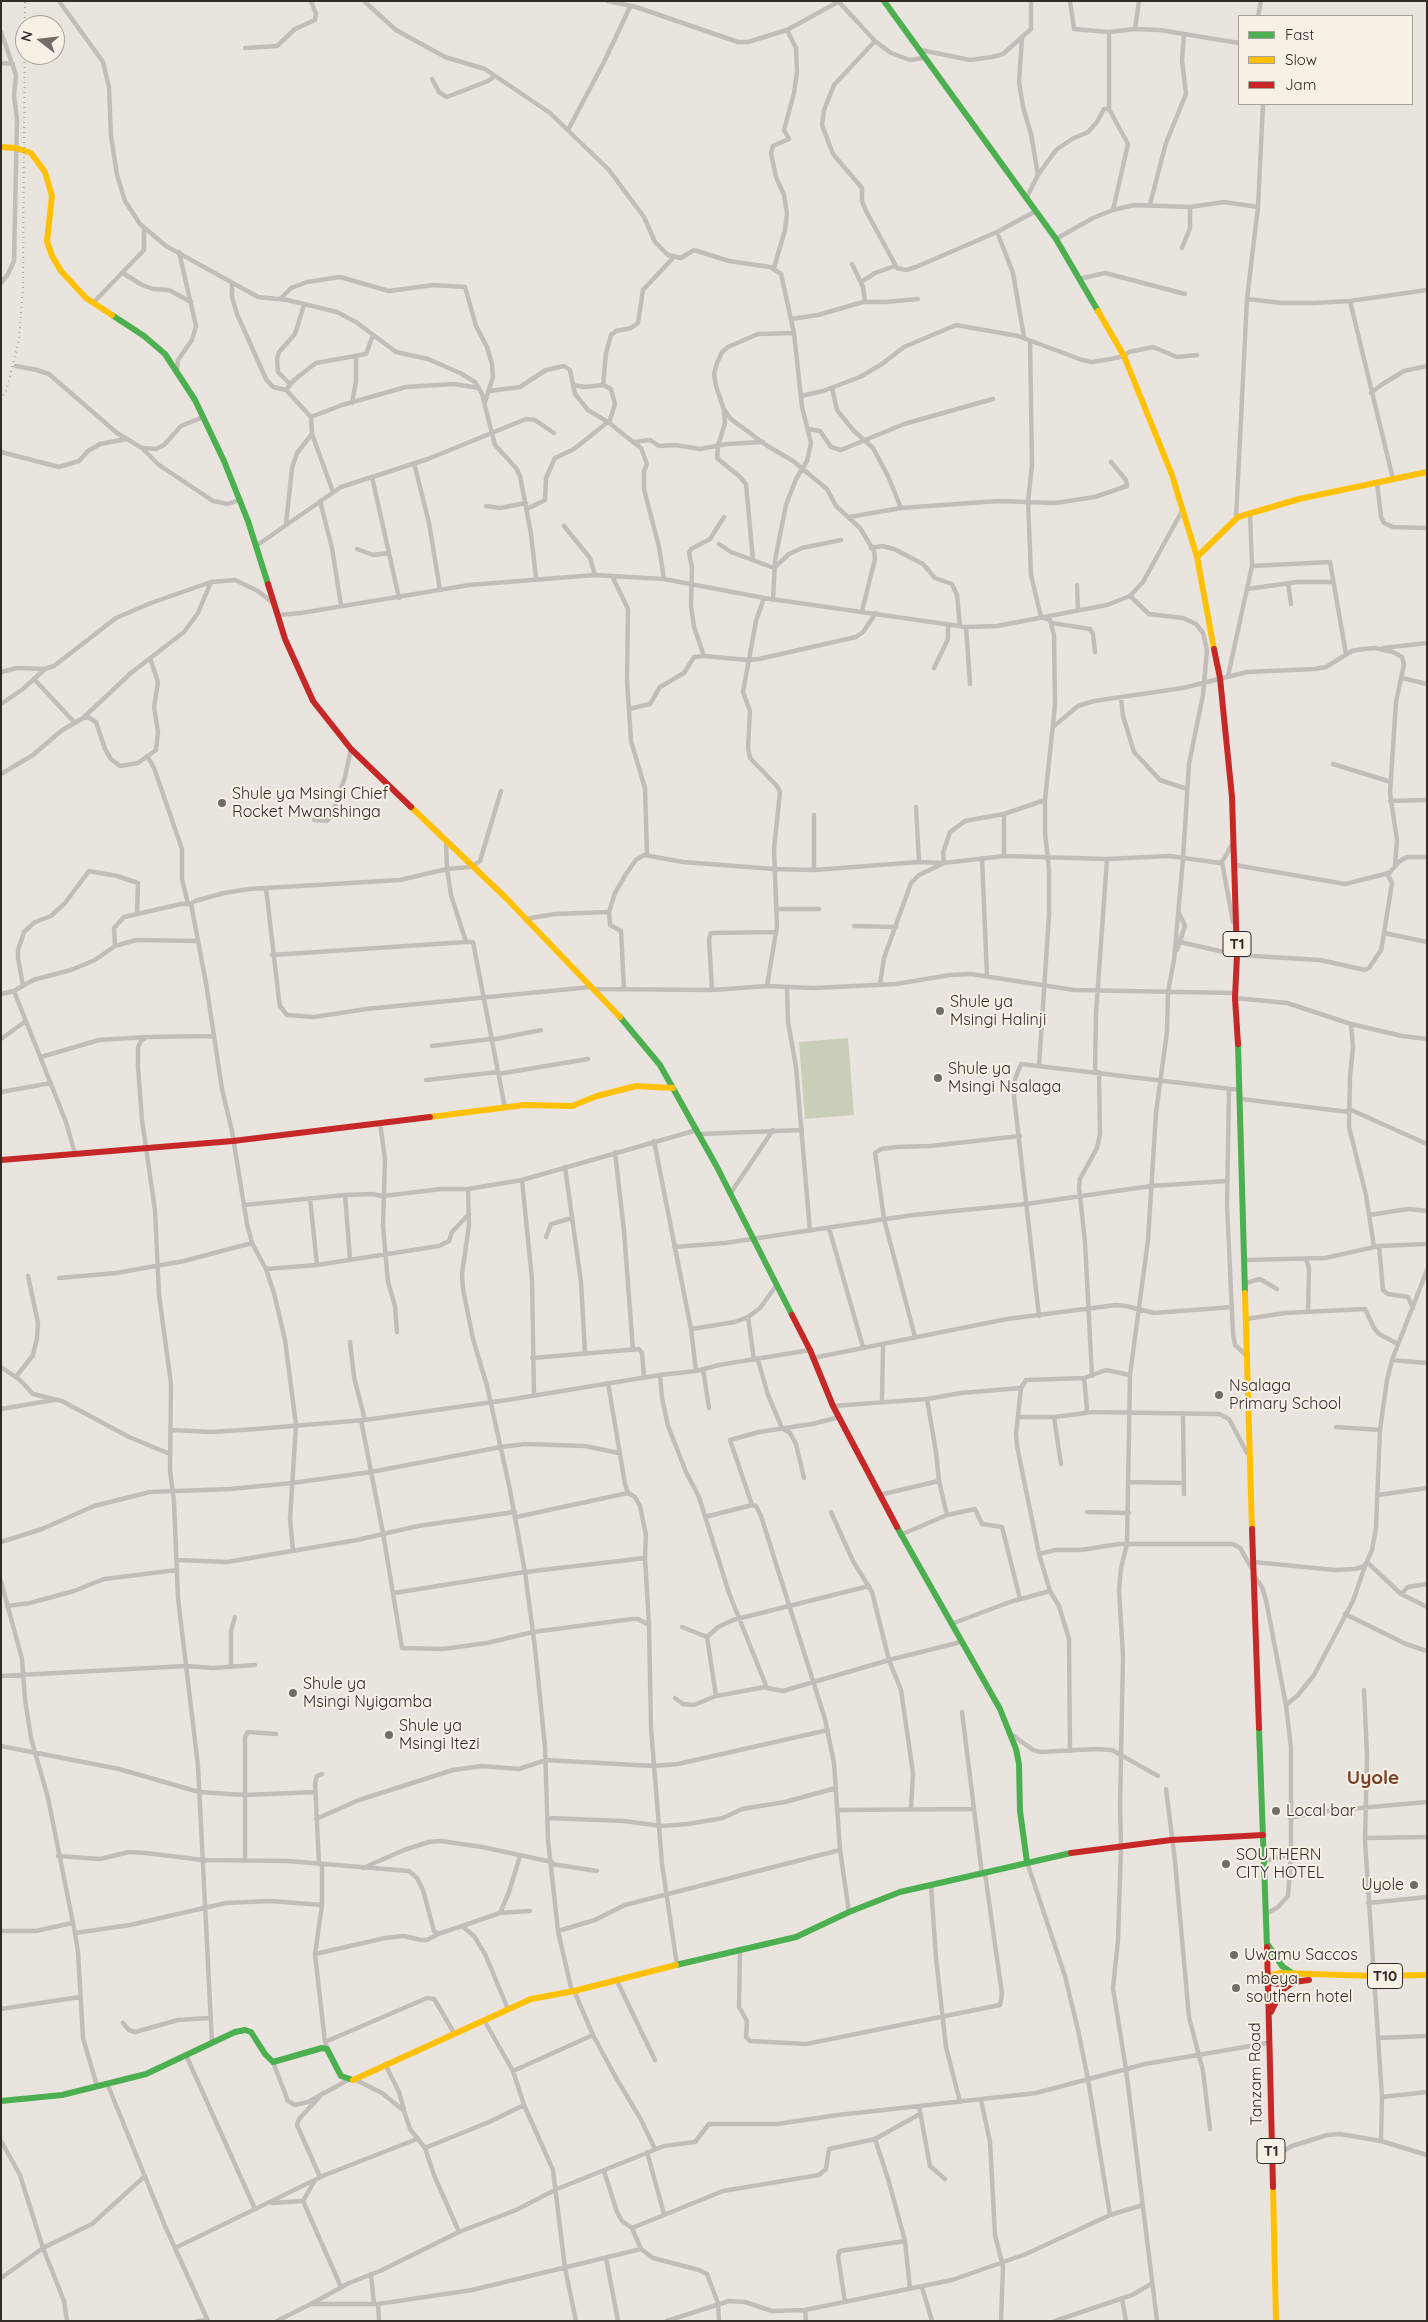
<!DOCTYPE html>
<style>
body{margin:0}
#map{position:relative;width:1428px;height:2322px;overflow:hidden;background:#e9e5de;font-family:Quicksand,sans-serif}
canvas{display:block}
.frame{position:absolute;inset:0;border:2px solid #322b26;pointer-events:none}
.legend{position:absolute;left:1238px;top:15px;width:175px;height:90px;box-sizing:border-box;background:#f7f0e5;border:1px solid #a8a199;margin:0;padding:6px 9px;list-style:none;font-size:15px;color:#322b26}
.legend li{display:flex;align-items:center;gap:10px;height:25px}
.legend b{width:25px;border:1px solid #a8a199}
.north{position:absolute;left:15px;top:15px;width:50px;height:50px;box-sizing:border-box;background:#f7f0e5;border:1px solid #a8a199;border-radius:50%;rotate:286deg;font-size:14px;font-weight:700;line-height:20px;text-align:center;color:#322b26}
.north::after{content:'';display:block;margin:auto;width:18px;height:22px;background:#726c66;clip-path:polygon(50% 0,100% 100%,50% 72%,0 100%)}
</style>
<div id="map">
<canvas width="1428" height="2322"></canvas>
<div class="frame"></div>
<ul class="legend">
<li><b style="height:6px;background:#4caf50"></b>Fast</li>
<li><b style="height:6px;background:#ffc107"></b>Slow</li>
<li><b style="height:6px;background:#c62828"></b>Jam</li>
</ul>
<div class="north">N</div>
</div>
<script>
const c = document.querySelector('canvas').getContext('2d');
c.lineJoin = 'round';
function paint(path, color) { c.fillStyle = color; c.fill(path, 'evenodd'); }
const poly = rows => new Path2D(rows.map(r => 'M' + r).join(''));
function stroke(path, color, width, dash) { c.strokeStyle = color; c.lineWidth = width; c.lineCap = dash ? 'butt' : 'round'; c.setLineDash(dash || []); c.stroke(path); }
function label(font, color, halo, rows, align = 'center') {
  c.font = font + ' Quicksand,sans-serif'; c.lineWidth = 4; c.setLineDash([]); c.textBaseline = 'middle'; c.strokeStyle = halo; c.fillStyle = color; for (const [text, x, y, turn = 0] of rows) {
    c.save(); c.translate(x, y); c.rotate((+turn || 0) * Math.PI / 180); c.textAlign = isNaN(turn) ? turn : align; if (halo) c.strokeText(text, 0, 0); c.fillText(text, 0, 0); c.restore();
  }
}
paint(poly([
 [848,1038,854,1115,805,1119,799,1042]
]), '#c9ceb9');
stroke(poly([
 [59,1,103,62,109,87,111,136,117,175,125,201,140,224,166,246,258,297,287,300,337,312,356,322,396,352,428,359,460,373,475,382,482,394,495,445,516,468,520,476,531,534,536,578],
 [364,1,396,30,445,57,485,69,550,113,609,170,644,217,655,242,668,255,681,258,694,250,729,261,770,267,781,274,794,333,802,407,811,443,807,461,796,479,786,505,775,560,773,600],
 [608,1,636,7,738,42,748,42,787,30,838,2],
 [838,1,875,41,891,53,910,60,923,58],
 [1031,1,1031,29,1022,37,1019,82,1023,107,1031,134,1038,175],
 [1070,1,1074,29,1109,32,1135,29,1160,30,1239,43],
 [1258,16,1261,1],
 [1135,29,1139,1],
 [1,32,16,75,14,96,17,119,14,261,8,274,1,283],
 [1109,32,1109,109,1128,144,1113,210],
 [875,41,834,85,824,110,822,125,833,154,862,188,862,201,866,211,897,268,906,270,916,267,997,232,1036,211],
 [245,48,277,46,295,29,315,20,316,14,311,1],
 [921,50,970,60,992,57,1003,54,1022,37],
 [1,63,13,64],
 [432,79,439,92,447,97,488,81,495,76],
 [568,130,604,62,630,7],
 [1027,197,1038,175,1056,150,1072,139,1088,132,1097,122,1104,109,1109,109],
 [1150,204,1166,143,1186,94,1182,60,1184,35],
 [997,232,1013,273,1024,337],
 [1056,239,1093,218,1113,210,1134,205,1190,207,1224,202,1258,207],
 [1182,248,1190,228,1190,207],
 [852,264,863,287,865,302],
 [774,268,785,230,787,214,784,195,776,177,771,153,773,146,789,139,784,130,794,93,797,72,796,48,787,30],
 [123,273,142,285,153,289,169,290,191,302],
 [1079,279,1105,273,1185,294],
 [861,282,875,273,895,266],
 [232,283,232,297,237,314,266,379,273,387,286,390,311,417,312,434,333,492],
 [280,299,291,288,307,282,340,277,389,291,433,285,465,287,476,326,487,347,492,364,493,377,485,402],
 [1247,299,1282,303,1315,303,1350,301,1427,290],
 [1350,301,1393,479],
 [93,303,144,250,144,229],
 [791,319,818,315,863,302,885,302,918,299],
 [794,333,758,334,728,347,722,352,717,363,714,374,716,386,724,410,731,419,766,445,793,461,827,489,836,506,860,528,874,551,875,559,862,611],
 [1030,341,1032,465,1028,501,1031,575,1041,617,1050,620,1054,635,1055,705,1045,800,1045,832,1049,870,1049,915,1039,1066],
 [16,366,37,370,49,374,117,433,142,448,156,449,164,445,181,426,203,417],
 [177,370,178,360,192,340,196,326,179,252],
 [290,384,278,372,277,359,279,352,295,334,304,305],
 [573,385,575,394,588,410,608,422,633,442,650,440,659,446,675,445,700,449,727,444,763,442],
 [603,385,606,353,611,335,616,331,631,328,638,323,643,290,673,258],
 [832,388,837,410,853,430,873,448,888,476,901,508],
 [286,390,294,380,316,363,366,354,373,335],
 [489,391,520,387,546,370,564,366,570,370,573,385,585,387,603,385,611,389,615,404,609,423],
 [1371,393,1381,385,1404,371,1427,366],
 [801,396,823,391,860,377,882,364,904,347,956,325,1018,336,1082,360,1092,362,1111,359,1124,356,1129,352,1153,347,1177,357,1197,355],
 [352,403,356,381,356,356],
 [724,412,725,423,718,446,717,458,740,477,746,484,753,560],
 [311,417,342,405,406,387,454,384,479,388],
 [809,429,820,431,831,447,841,450,904,424,993,399],
 [633,442,641,448,647,464,644,471,644,489,659,547,664,579],
 [142,448,159,465,213,501,228,504,239,500],
 [1,452,59,467,79,461,88,451,100,444,126,439],
 [414,463,429,523,440,590],
 [372,477,399,598],
 [1377,482,1381,517,1384,523,1393,527,1427,528],
 [320,501,332,548,341,605],
 [486,506,500,508,526,503],
 [527,509,545,500,546,478,555,458,574,449,608,422],
 [724,517,710,539,691,549,689,553,692,567,691,606,694,627,704,656,748,660,759,659,856,637,863,632,876,613],
 [849,517,901,508,998,501,1055,503,1095,497,1127,486,1126,480,1111,462],
 [1236,518,1247,299,1258,207,1263,104],
 [286,524,292,468,297,453,312,434],
 [564,526,590,558,595,575],
 [719,544,731,552,774,568,789,554,802,548,841,540],
 [256,546,341,487,428,459,526,419,535,420,554,433],
 [871,548,882,546,894,549,923,564,935,578,952,584,957,595,960,626],
 [357,549,373,555,389,553],
 [1252,566,1330,562,1346,654],
 [612,576,628,609,627,681,631,741,645,788,647,855],
 [1288,583,1291,604],
 [1077,585,1078,610],
 [1247,589,1297,582,1333,582],
 [1130,596,1149,614,1183,618,1196,624,1203,633,1207,650,1203,695,1189,764,1183,859,1174,960,1168,992,1167,1032,1156,1113,1148,1240,1130,1375,1127,1544,1121,1568,1119,1590,1123,1656,1120,1807,1121,1846,1118,1940,1113,1988,1126,2069,1157,2321],
 [764,598,756,621,743,692,750,711,748,748,750,758,777,786,780,792,774,849,777,926,767,986],
 [278,615,301,613,469,585,595,575,664,579,764,598,966,627,997,626,1107,605,1130,596,1143,582,1182,511],
 [1052,623,1090,629,1093,634,1095,652],
 [966,627,970,684],
 [1383,648,1427,643],
 [934,668,948,639,948,624],
 [1,672,17,668,45,669,54,666,116,618,151,603,211,582,235,580,258,591,273,603],
 [1228,676,1252,566,1250,513],
 [1402,678,1427,684],
 [34,679,75,723],
 [1121,698,1123,716,1134,752,1160,780,1187,789],
 [1,704,23,689,45,669],
 [629,709,650,704,660,687,684,673,694,657,704,656],
 [85,718,88,717,96,722,105,749,111,759,120,766,138,763,156,750,158,732,154,707,158,682,150,658],
 [1053,727,1078,706,1094,701,1183,688,1247,672,1315,669,1326,667,1352,651,1363,649,1375,648,1393,652,1402,657,1404,664,1396,702,1390,793,1397,840,1395,865],
 [148,757,154,768,182,849,182,879,188,904],
 [1333,764,1391,782],
 [1,774,33,755,61,731,83,718,131,673,184,632,198,613,211,582],
 [1390,801,1427,800],
 [916,807,919,862],
 [1004,814,1004,856],
 [814,815,814,870],
 [314,820,327,821,331,817,345,777,351,749],
 [446,841,447,869,451,895,466,942,473,942,505,1108],
 [982,858,987,976],
 [1222,862,1233,922],
 [1235,865,1345,884,1389,873,1400,861,1407,857,1427,857],
 [1387,873,1392,883,1384,933,1427,942],
 [266,888,279,1000,280,1006,287,1015,314,1017,366,1009,591,987],
 [776,909,819,909],
 [525,919,555,914,609,912],
 [854,926,896,927],
 [1180,942,1237,955,1320,960,1365,970,1369,968,1381,950,1384,934],
 [115,946,136,940,198,941],
 [1177,950,1185,926,1179,913],
 [272,955,466,942],
 [880,984,884,958,911,883,919,875,944,863,943,853,950,832,965,821,1004,814,1045,800],
 [23,986,18,958,18,950,24,932,35,922,51,916,65,903,89,871,117,876,138,883,137,913],
 [787,988,788,1022,796,1067,810,1231],
 [593,989,712,990,767,986,814,988,896,984,950,975,971,974,1074,990,1235,993],
 [624,989,621,931,610,925,609,912,615,893,626,874,636,860,644,855,683,862,774,869,814,870,919,862,944,863,1004,856,1107,859,1169,856,1220,863,1224,859,1231,846],
 [712,990,709,939,711,933,776,932],
 [14,991,66,1122,75,1154],
 [1,994,14,991,33,980,71,970,95,960,115,946,114,928,124,917,181,904,191,904],
 [1235,998,1287,1003,1351,1024,1402,1036,1427,1039],
 [1351,1024,1353,1047,1350,1077,1349,1127,1366,1195,1374,1247],
 [147,1037,141,1041,138,1047,138,1067,142,1120,155,1210,159,1295,171,1384,170,1470,174,1502,178,1598,198,1766,212,2043],
 [1,1039,26,1021],
 [491,1040,541,1030],
 [432,1046,491,1039],
 [41,1057,99,1040,147,1037,213,1036],
 [1095,1071,1096,1013,1107,859],
 [498,1074,588,1059],
 [426,1080,498,1072],
 [1229,1089,1227,1205,1233,1334,1235,1345,1246,1355],
 [1,1092,51,1083],
 [1241,1099,1349,1112],
 [1349,1109,1427,1144],
 [380,1123,385,1159,383,1226,388,1282,395,1306,397,1332],
 [700,1134,802,1130],
 [654,1141,691,1329,696,1371],
 [615,1152,624,1231,633,1350],
 [565,1167,581,1282,585,1353],
 [522,1180,532,1279,534,1395],
 [730,1194,773,1130],
 [345,1195,350,1259],
 [310,1198,317,1265],
 [244,1205,345,1195,372,1194,383,1196,441,1189,468,1189],
 [1369,1215,1408,1209,1427,1211],
 [829,1228,863,1347],
 [546,1237,551,1224,572,1218],
 [1379,1246,1383,1290,1388,1294,1408,1297,1413,1308],
 [674,1247,725,1243,913,1215,1026,1204,1151,1186,1227,1181],
 [1306,1259,1309,1268,1308,1312],
 [1245,1260,1325,1258,1379,1246,1427,1244],
 [266,1269,317,1265,439,1246,449,1241,452,1232,469,1214],
 [59,1278,116,1273,184,1261,252,1243],
 [1246,1283,1260,1279,1277,1289],
 [1039,1316,1014,1096,1015,1079,1021,1064,1240,1090],
 [748,1317,754,1360],
 [1246,1319,1285,1313,1365,1309,1374,1328,1379,1334,1398,1344],
 [691,1329,735,1322,748,1317,760,1308,776,1286],
 [915,1337,884,1219,875,1153,881,1149,896,1147,930,1146,1020,1136],
 [350,1342,354,1377,365,1420],
 [532,1358,639,1349,642,1353,644,1377],
 [813,1358,1007,1319,1116,1305,1126,1306,1154,1313,1232,1307],
 [758,1360,768,1395,782,1428,790,1433,796,1444,804,1478],
 [1392,1360,1427,1363],
 [1,1367,20,1380,33,1394,62,1401,129,1437,170,1454],
 [703,1369,709,1408],
 [660,1375,662,1398,668,1426,686,1472,699,1497,729,1593,767,1688,783,1691,889,1660,961,1642],
 [1092,1376,1085,1242,1079,1187,1080,1179,1097,1148,1100,1134,1099,1072],
 [16,1377,33,1355,37,1338,38,1323,28,1276],
 [608,1383,625,1484,628,1493,635,1497,640,1506,646,1535,645,1558,649,1625,651,1728,662,1864,677,1965],
 [927,1399,936,1452,939,1481,947,1515],
 [882,1402,883,1344],
 [833,1406,927,1399,961,1393,1021,1388],
 [1,1409,54,1400],
 [1087,1412,1219,1414,1229,1419,1247,1453],
 [1183,1413,1184,1494],
 [1018,1417,1054,1417,1086,1413,1087,1408,1084,1378],
 [1054,1417,1061,1464],
 [361,1420,383,1533,402,1648,443,1649,487,1643,533,1632,632,1619,638,1619,649,1625],
 [1336,1427,1380,1430],
 [172,1430,212,1432,256,1429,365,1420,507,1400,660,1375,696,1371,719,1365,810,1350],
 [1129,1482,1184,1483],
 [879,1495,939,1481],
 [1378,1495,1427,1488],
 [752,1505,730,1440,759,1432,812,1424,840,1417],
 [831,1512,853,1561,872,1592,889,1660,901,1690,913,1773,911,1809],
 [1087,1512,1129,1513],
 [516,1517,628,1493],
 [705,1517,752,1505,756,1506,761,1516,825,1719,834,1763,840,1850,849,1912],
 [900,1535,947,1515,975,1509,982,1524,1002,1527,1020,1599],
 [1,1542,42,1529,94,1506,150,1492,230,1489,292,1483,371,1472,501,1447,525,1444,585,1446,619,1453],
 [293,1551,290,1519,296,1425,285,1340,274,1293,266,1269,252,1243,247,1224,232,1131,222,1089,206,983,191,904,195,901,224,893,249,889,400,880,447,869,471,867,480,861,501,791],
 [1039,1554,1055,1550,1081,1550,1119,1544,1233,1544,1240,1548,1251,1567],
 [177,1560,227,1562,357,1540,418,1526,515,1512],
 [1254,1562,1335,1570,1355,1569,1365,1566,1372,1550,1376,1528,1380,1430,1387,1380,1392,1360,1427,1270],
 [1367,1562,1401,1594,1427,1607],
 [1255,1577,1262,1587,1266,1600,1286,1705],
 [1,1581,22,1659,25,1699,31,1738,48,1798,75,1933,78,1952,83,2038,97,2086],
 [394,1593,525,1572,645,1558],
 [1401,1594,1408,1587,1427,1584],
 [7,1606,30,1603,74,1591,104,1579,177,1570],
 [1345,1614,1406,1644,1427,1651],
 [951,1624,1010,1602,1050,1591],
 [682,1627,707,1637],
 [231,1667,231,1631,235,1617],
 [1,1676,186,1666,213,1668,255,1665],
 [765,1687,716,1696,707,1637,718,1627,733,1620,869,1586],
 [1364,1690,1367,1756,1365,1841,1382,2097,1381,2141],
 [675,1698,683,1704,694,1705,716,1696],
 [962,1712,982,1874],
 [1011,1734,1033,1750,1041,1752,1096,1749,1112,1750,1158,1776],
 [1,1746,119,1769,199,1792,245,1795,315,1792],
 [1070,1751,1069,1639,1059,1606,1050,1591,1039,1554,1017,1446,1016,1434,1021,1388,1026,1380,1084,1378,1106,1370,1130,1375],
 [1166,1789,1175,1861,1189,2017,1203,2071,1210,2129],
 [838,1810,974,1809],
 [548,1818,624,1821,661,1826,688,1824,723,1818,742,1809,785,1802,836,1788],
 [1290,1818,1327,1811,1427,1802],
 [316,1819,359,1800,453,1770,482,1766,519,1769,546,1760,654,1766,678,1764,828,1730],
 [1365,1838,1427,1837],
 [58,1856,100,1859,129,1852,146,1853,203,1860,288,1861,409,1871,417,1878,423,1890,434,1931,438,1934,462,1926,474,1936,485,1954,508,2009],
 [245,1860,245,1737,248,1732,276,1734],
 [1265,1861,1291,1854],
 [1027,1862,1065,1976,1078,2030,1088,2079,1110,2215],
 [319,1864,315,1783,317,1776,322,1774],
 [552,1864,597,1871],
 [322,1865,322,1905,315,1954,325,2042,328,2049],
 [363,1868,404,1850,429,1842,441,1841,482,1847,552,1862],
 [931,1885,936,1958,946,2047,960,2102],
 [1368,1903,1427,1897],
 [500,1913,509,1892,520,1856],
 [1266,1914,1278,1907,1288,1896,1291,1854,1291,1748,1286,1705,1298,1695,1314,1675,1353,1601,1365,1566],
 [462,1926,500,1913,530,1911],
 [1,1931,36,1931,72,1923],
 [558,1931,595,1920,625,1905,840,1850],
 [75,1933,130,1925,226,1903,270,1901,322,1905],
 [740,1949,739,2007,747,2021,746,2037,750,2041,806,2044,1000,2005,1002,1994,985,1873],
 [315,1954,385,1938,404,1936,421,1940,427,1940,438,1934],
 [617,1981,655,2060],
 [574,1991,593,2035,615,2076,640,2118,655,2149],
 [572,1992,558,1931,548,1840,545,1747,535,1648,525,1572,509,1485,487,1386,473,1339,463,1289,462,1274,469,1225,468,1189,522,1180,697,1130],
 [1,2009,80,1997],
 [484,2020,513,2071,524,2105,553,2170,565,2268,576,2321],
 [123,2023,129,2030,135,2032,178,2020,210,2018],
 [1378,2038,1427,2036],
 [325,2042,427,1998,434,1999,436,2002,454,2033],
 [186,2055,255,2209],
 [273,2062,288,2101,295,2105,308,2102,348,2080],
 [385,2064,399,2092,404,2110],
 [513,2071,593,2035],
 [354,2079,382,2093,404,2111,410,2129,425,2148,434,2175,459,2232],
 [107,2083,165,2226,208,2321],
 [1382,2097,1427,2092],
 [981,2100,990,2142,995,2235,1003,2267,1001,2321],
 [919,2106,930,2166,945,2179],
 [875,2139,920,2114],
 [1,2141,20,2175,43,2248,64,2301,67,2321],
 [425,2148,489,2122,524,2105],
 [647,2152,664,2214],
 [1273,2157,1292,2146,1327,2135,1340,2134,1381,2141,1427,2155],
 [604,2171,617,2212,622,2221,632,2228,641,2249,653,2258,699,2270,707,2274,718,2303,719,2321],
 [320,2177,297,2125,299,2119,323,2093],
 [303,2201,315,2180],
 [272,2203,303,2201,341,2287],
 [632,2228,723,2191,819,2175,826,2169,829,2149,875,2139,889,2182,905,2241,910,2289],
 [175,2248,325,2175,417,2139],
 [606,2258,618,2321],
 [371,2274,374,2304],
 [1,2278,43,2248,92,2224,145,2176],
 [922,2287,932,2321],
 [1122,2299,1126,2321],
 [845,2302,838,2256,840,2251,905,2241],
 [311,2304,349,2283,380,2271,459,2232,516,2210,557,2189,664,2146,695,2142,709,2124,777,2124,838,2115,1036,2093,1145,2064,1268,2043],
 [378,2304,379,2321],
 [805,2310,806,2321],
 [197,2321,207,2320],
 [277,2321,311,2304,378,2304,472,2290,641,2249],
 [667,2321,729,2301,745,2302,772,2311,805,2310,952,2280,1026,2254,1110,2215,1143,2205],
 [1055,2321,1132,2295,1151,2284]
]), '#c2bdb8', 4.5);
stroke(poly([
 [884,1,1056,239,1098,311],
 [112,315,144,336,165,354,195,400,224,461,248,521,268,584],
 [620,1017,660,1065,717,1167,792,1315],
 [1238,1044,1245,1293],
 [897,1527,1000,1709,1016,1749,1019,1764,1020,1811,1027,1862],
 [1259,1728,1267,1947],
 [1268,1945,1282,1966,1292,1973],
 [676,1965,796,1937,849,1912,900,1892,1071,1853],
 [1,2101,62,2095,146,2074,235,2032,245,2030,251,2032,265,2054,273,2062,322,2048,327,2049,341,2076,353,2080]
]), '#4caf50', 6);
stroke(poly([
 [1,147,16,148,31,153,45,172,52,196,47,241,52,256,61,271,86,298,112,315],
 [1098,311,1124,356,1172,475,1197,557,1214,649],
 [1197,557,1238,517,1299,499,1427,472],
 [411,807,506,898,620,1017],
 [430,1117,524,1105,572,1106,597,1096,636,1086,673,1088],
 [1245,1293,1252,1529],
 [1267,1976,1280,1973,1374,1976,1427,1975],
 [353,2080,531,1999,574,1991,676,1965],
 [1273,2187,1276,2321]
]), '#ffc107', 6);
stroke(poly([
 [268,584,285,639,313,701,351,749,411,807],
 [1214,649,1220,678,1232,797,1237,955,1235,998,1238,1044],
 [1,1160,233,1141,430,1117],
 [792,1315,810,1350,833,1406,897,1527],
 [1252,1529,1259,1728],
 [1071,1853,1171,1840,1263,1835],
 [1267,1947,1273,2187],
 [1267,1982,1279,1984,1309,1980],
 [1271,2012,1281,1991,1292,1983]
]), '#c62828', 6);
stroke(poly([
 [1,400,7,388,19,340,23,286,25,1]
]), '#aaa6a1', 2, [1, 4]);
for (const [x, y, r, color] of [
 [222,803,5,"#726c66"],
 [940,1011,5,"#726c66"],
 [938,1078,5,"#726c66"],
 [1219,1395,5,"#726c66"],
 [293,1693,5,"#726c66"],
 [389,1735,5,"#726c66"],
 [1276,1811,5,"#726c66"],
 [1226,1864,5,"#726c66"],
 [1414,1885,5,"#726c66"],
 [1234,1955,5,"#726c66"],
 [1236,1988,5,"#726c66"]
]) { const dot = new Path2D(); dot.arc(x, y, r, 0, 2 * Math.PI); c.fillStyle = color; c.fill(dot); stroke(dot, '#f7f0e5', 2); }
for (const [x, y, w] of [
 [1237,944,28],
 [1385,1976,35],
 [1271,2151,28]
]) { const box = new Path2D(); box.roundRect(x - w / 2, y - 12.5, w, 25, 4); c.fillStyle = '#f7f0e5'; c.fill(box); stroke(box, '#322b26', 1); }
label('bold 15px', '#322b26', null, [
 ["T1",1237,944],
 ["T10",1385,1976],
 ["T1",1271,2151]
]);
label('16px', '#322b26', '#f7f0e5', [
 ["Shule ya Msingi Chief",232,794],
 ["Rocket Mwanshinga",232,812],
 ["Shule ya",950,1002],
 ["Msingi Halinji",950,1020],
 ["Shule ya",948,1069],
 ["Msingi Nsalaga",948,1087],
 ["Nsalaga",1229,1386],
 ["Primary School",1229,1404],
 ["Shule ya",303,1684],
 ["Msingi Nyigamba",303,1702],
 ["Shule ya",399,1726],
 ["Msingi Itezi",399,1744],
 ["Local bar",1286,1811],
 ["SOUTHERN",1236,1855],
 ["CITY HOTEL",1236,1873],
 ["Uyole",1404,1885,"right"],
 ["Uwamu Saccos",1244,1955],
 ["mbeya",1246,1979],
 ["southern hotel",1246,1997]
], 'left');
label('16px', '#322b26', '#f7f0e5', [
 ["Tanzam Road",1256,2074,-91]
]);
label('bold 19px', '#794027', '#f7f0e5', [
 ["Uyole",1373,1778]
]);
</script>
